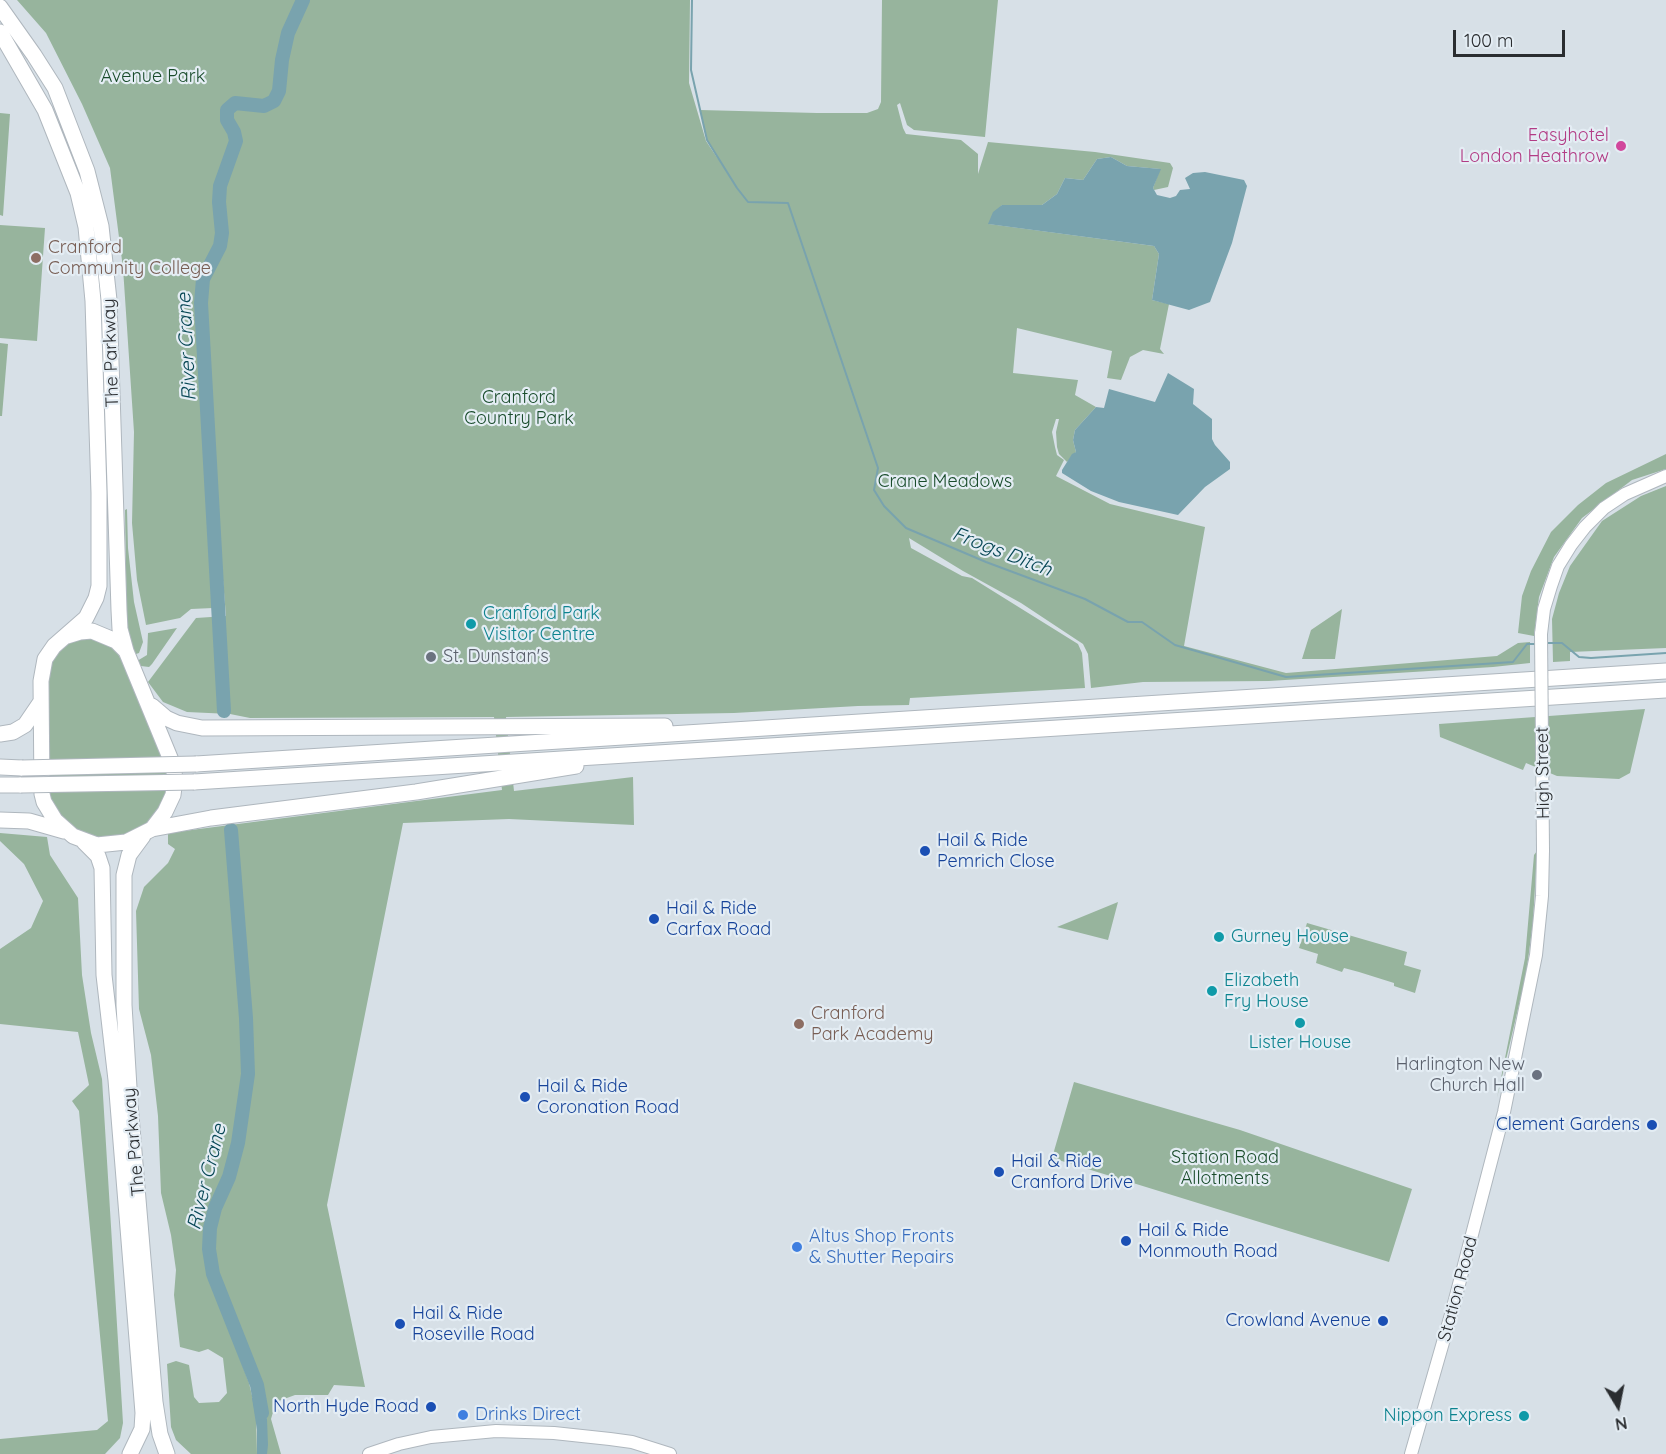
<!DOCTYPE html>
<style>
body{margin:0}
#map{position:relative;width:1666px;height:1454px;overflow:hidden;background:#d7e0e7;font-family:Quicksand,sans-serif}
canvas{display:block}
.north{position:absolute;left:1588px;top:1376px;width:60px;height:60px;-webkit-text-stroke:4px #e4edf4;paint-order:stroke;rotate:170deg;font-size:16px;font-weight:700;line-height:24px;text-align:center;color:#2a2d30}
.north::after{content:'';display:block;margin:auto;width:21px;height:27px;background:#2a2d30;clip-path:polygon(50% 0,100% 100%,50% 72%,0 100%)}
.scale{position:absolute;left:1453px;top:30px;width:112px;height:27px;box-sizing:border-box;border:3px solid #2a2d30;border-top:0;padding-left:8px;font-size:18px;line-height:21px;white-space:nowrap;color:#2a2d30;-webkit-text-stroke:4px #e4edf4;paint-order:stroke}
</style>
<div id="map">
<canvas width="1666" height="1454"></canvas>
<div class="north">N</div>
<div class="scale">100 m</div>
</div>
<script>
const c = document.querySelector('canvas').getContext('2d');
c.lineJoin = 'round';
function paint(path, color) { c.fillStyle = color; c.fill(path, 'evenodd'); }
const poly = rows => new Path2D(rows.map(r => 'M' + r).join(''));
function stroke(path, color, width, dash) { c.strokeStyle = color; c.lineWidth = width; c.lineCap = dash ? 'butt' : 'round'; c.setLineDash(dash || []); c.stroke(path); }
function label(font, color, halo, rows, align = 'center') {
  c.font = font + ' Quicksand,sans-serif'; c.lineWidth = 4.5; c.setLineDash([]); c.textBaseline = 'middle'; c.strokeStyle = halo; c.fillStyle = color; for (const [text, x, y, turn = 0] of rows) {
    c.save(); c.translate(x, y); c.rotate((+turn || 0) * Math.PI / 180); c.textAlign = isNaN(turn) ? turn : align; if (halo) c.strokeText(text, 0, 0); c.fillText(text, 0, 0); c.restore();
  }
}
paint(poly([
 [17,0,690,0,689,83,706,141,718,159,707,140,700,110,817,113,867,113,878,109,881,102,882,0,998,0,985,137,914,130,907,125,900,103,897,105,903,128,906,134,961,140,978,154,978,174,988,142,1095,152,1170,163,1173,168,1168,187,1154,190,1153,188,1160,169,1127,166,1111,157,1097,159,1083,180,1065,178,1057,194,1042,205,1002,205,989,224,1154,246,1159,254,1152,300,1169,304,1160,349,1164,354,1143,350,1130,357,1121,380,1107,378,1112,351,1017,328,1013,373,1078,380,1075,395,1096,407,1075,430,1073,440,1076,452,1067,462,1059,454,1057,447,1056,432,1059,419,1056,419,1052,432,1055,447,1057,455,1064,460,1056,476,1110,504,1205,527,1184,646,1286,673,1497,656,1518,643,1530,642,1530,663,1493,667,1269,681,1143,682,1091,688,1088,654,1083,644,1021,603,963,571,909,538,911,548,962,576,972,578,1078,644,1082,653,1085,688,910,698,909,705,858,706,734,713,506,717,514,791,633,777,634,825,509,819,403,823,327,1205,365,1387,334,1385,328,1395,295,1395,276,1402,271,1419,281,1454,267,1454,267,1419,262,1395,213,1262,212,1247,219,1207,211,1205,207,1215,204,1249,208,1273,249,1383,256,1412,257,1454,191,1454,176,1440,171,1427,167,1364,176,1361,189,1365,194,1397,199,1403,219,1402,227,1393,223,1358,208,1349,199,1352,180,1347,174,1295,176,1270,171,1235,161,1193,158,1116,151,1055,139,1009,136,911,144,887,168,863,175,849,168,844,168,833,502,790,494,717,250,718,230,714,187,712,163,702,148,682,196,618,226,616,220,544,209,550,213,608,191,609,180,618,146,625,137,580,132,523,134,432,123,268,110,168,82,104,46,33],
 [0,113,10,114,3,216,0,215],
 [0,225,45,228,37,341,0,338],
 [0,343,8,344,2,416,0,416],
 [1666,454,1666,469,1632,480,1582,518,1554,557,1539,597,1534,636,1518,633,1522,596,1531,571,1551,532,1578,505,1606,483],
 [1666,486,1666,648,1570,652,1570,661,1553,662,1552,619,1559,593,1570,566,1602,521,1641,496],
 [127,509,128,548,134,602,143,642,139,653,133,655,127,638,125,510],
 [1342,609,1335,659,1302,659,1311,630],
 [177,628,152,664,149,667,141,666,137,661,147,655,148,633],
 [93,638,109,645,116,651,127,669,167,767,165,794,157,813,152,820,133,833,103,839,87,835,68,824,61,817,48,797,47,683,52,659,65,645,74,640],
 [1645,709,1630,773,1619,779,1557,776,1526,763,1523,770,1440,737,1439,724],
 [0,833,47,837,50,855,78,898,82,975,91,1033,102,1079,123,1423,120,1438,105,1454,0,1454,0,1439,97,1430,108,1421,79,1111,72,1101,89,1085,78,1032,0,1024,0,949,31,928,43,901,24,864,0,841],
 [1537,851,1533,922,1526,975,1497,1098,1525,958,1534,855],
 [1118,902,1108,940,1057,927],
 [1307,923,1407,952,1404,965,1421,970,1415,993,1394,986,1394,983,1359,972,1344,968,1342,972,1316,963,1318,954,1299,948],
 [1074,1082,1240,1130,1412,1189,1389,1262,1052,1158]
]), '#97b49d');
paint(poly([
 [1111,157,1127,166,1161,169,1153,188,1157,195,1170,198,1176,196,1180,190,1190,189,1185,178,1193,173,1205,172,1244,180,1247,186,1232,243,1210,302,1189,310,1152,300,1159,254,1154,246,988,224,993,212,1002,205,1042,205,1057,194,1065,178,1083,180,1097,159],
 [1168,373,1194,389,1193,404,1212,419,1212,439,1215,445,1230,462,1230,469,1205,487,1178,515,1119,502,1091,491,1062,473,1062,470,1072,454,1076,452,1073,440,1075,430,1096,407,1104,408,1109,389,1155,402],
 [262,1396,267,1419,268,1445,267,1454,257,1454,257,1430,252,1398]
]), '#79a3ae');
stroke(poly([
 [692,0,691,70,707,140,737,188,748,202,788,203,878,468,874,490,884,506,906,528,986,562,1085,599,1128,622,1142,622,1175,645,1286,677,1513,662,1527,644,1536,644],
 [1545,643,1562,643,1579,657,1591,658,1666,653]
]), '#79a3ae', 2);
stroke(poly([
 [224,711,201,303,203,279,220,246,222,233,219,202,220,186,236,141,234,132,227,120,227,110,235,103,264,106,274,101,279,91,282,60,288,33,303,0],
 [231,830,246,1018,248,1074,238,1143,229,1177,215,1208,210,1228,209,1249,213,1274,257,1385,262,1413]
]), '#79a3ae', 14);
const major = poly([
 [1541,634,1544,609,1551,586,1558,566,1571,545,1585,527,1604,508,1625,494,1666,476],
 [369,1454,399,1444,431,1437,496,1431,554,1433,610,1439,632,1442,670,1454],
 [1411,1454,1452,1311,1504,1112,1536,955,1542,896,1543,850]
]);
const highway = poly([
 [0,7,34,55,55,88,87,171,101,226,109,300,119,610,120,629,126,651],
 [0,32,45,110,78,193,86,227,93,301,99,493,99,586,96,598,86,618,54,646,45,659,41,681,42,794,44,802,55,820,73,836,97,845,126,842,152,829,165,812,173,795,175,779,173,765,126,651,116,641,92,631,80,632,67,636],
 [152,706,166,718,177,723,202,728,665,726],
 [0,734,13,732,25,725,40,703],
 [196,764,1666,671],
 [0,767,22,768],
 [194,782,1666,690],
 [0,785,21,785],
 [0,820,29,821,64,831],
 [152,829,211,818,416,792,576,766],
 [143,836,129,855,124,875,124,1005,130,1104,155,1402,160,1434,167,1454],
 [84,842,98,856,102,868,104,975,116,1080,143,1413,142,1429,130,1454]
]);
stroke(major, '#afb7be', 14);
stroke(highway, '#afb7be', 17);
stroke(major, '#fff', 12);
stroke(highway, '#fff', 15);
const majorBridge = poly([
 [1541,634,1543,850]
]);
const highwayBridge = poly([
 [22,768,196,764],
 [21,785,194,782]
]);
stroke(majorBridge, '#afb7be', 14, []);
stroke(highwayBridge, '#afb7be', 17, []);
stroke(majorBridge, '#fff', 12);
stroke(highwayBridge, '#fff', 15);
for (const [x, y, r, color] of [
 [1621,146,6,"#d1479c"],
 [36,258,6,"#8d6e63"],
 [471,624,6,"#0f9aa8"],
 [431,657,6,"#6b7280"],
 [925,851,6,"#1a4fb4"],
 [654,919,6,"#1a4fb4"],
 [1219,937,6,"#0f9aa8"],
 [1212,991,6,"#0f9aa8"],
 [1300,1023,6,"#0f9aa8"],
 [799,1024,6,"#8d6e63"],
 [1537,1075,6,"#6b7280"],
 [525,1097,6,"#1a4fb4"],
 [1652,1125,6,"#1a4fb4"],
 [999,1172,6,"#1a4fb4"],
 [1126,1241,6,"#1a4fb4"],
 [797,1247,6,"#3f7fe0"],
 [1383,1321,6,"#1a4fb4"],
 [400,1324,6,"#1a4fb4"],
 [431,1407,6,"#1a4fb4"],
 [463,1415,6,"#3f7fe0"],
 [1524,1416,6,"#0f9aa8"]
]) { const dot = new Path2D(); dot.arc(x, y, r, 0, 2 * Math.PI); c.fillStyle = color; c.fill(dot); stroke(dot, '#e4edf4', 2); }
label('18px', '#194c2b', '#e4edf4', [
 ["Avenue Park",153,77],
 ["Cranford",519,398],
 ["Country Park",519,419],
 ["Crane Meadows",945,482],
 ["Station Road",1225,1158],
 ["Allotments",1225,1179]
]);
label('18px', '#b23c85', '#e4edf4', [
 ["Easyhotel",1609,136],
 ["London Heathrow",1609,157]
], 'right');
label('18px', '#785e54', '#e4edf4', [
 ["Cranford",48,248],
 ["Community College",48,269],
 ["Cranford",811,1014],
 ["Park Academy",811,1035]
], 'left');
label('18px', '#2a2d30', '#e4edf4', [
 ["The Parkway",111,353,-92],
 ["High Street",1543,773,-91],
 ["The Parkway",134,1142,-95],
 ["Station Road",1458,1289,-75]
]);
label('18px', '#0d838f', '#e4edf4', [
 ["Cranford Park",483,614],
 ["Visitor Centre",483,635],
 ["Gurney House",1231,937],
 ["Elizabeth",1224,981],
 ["Fry House",1224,1002],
 ["Lister House",1300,1043,"center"],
 ["Nippon Express",1512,1416,"right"]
], 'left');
label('18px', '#5b616d', '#e4edf4', [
 ["St. Dunstan's",443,657],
 ["Harlington New",1525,1065,"right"],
 ["Church Hall",1525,1086,"right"]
], 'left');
label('18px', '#164399', '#e4edf4', [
 ["Hail & Ride",937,841],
 ["Pemrich Close",937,862],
 ["Hail & Ride",666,909],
 ["Carfax Road",666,930],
 ["Hail & Ride",537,1087],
 ["Coronation Road",537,1108],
 ["Clement Gardens",1640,1125,"right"],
 ["Hail & Ride",1011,1162],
 ["Cranford Drive",1011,1183],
 ["Hail & Ride",1138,1231],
 ["Monmouth Road",1138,1252],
 ["Hail & Ride",412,1314],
 ["Roseville Road",412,1335],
 ["Crowland Avenue",1371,1321,"right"],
 ["North Hyde Road",419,1407,"right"]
], 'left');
label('18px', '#366cbe', '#e4edf4', [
 ["Altus Shop Fronts",809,1237],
 ["& Shutter Repairs",809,1258],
 ["Drinks Direct",475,1415]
], 'left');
label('italic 20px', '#074755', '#e4edf4', [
 ["River Crane",187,347,-93],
 ["Frogs Ditch",1002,552,21],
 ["River Crane",207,1177,-76]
]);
</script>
